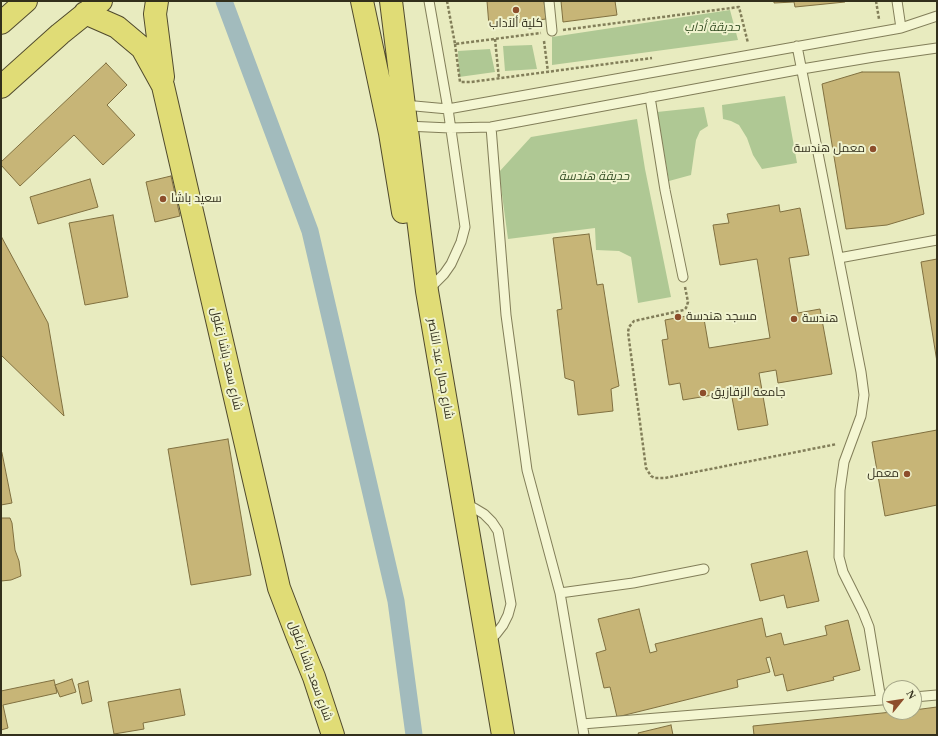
<!DOCTYPE html>
<meta charset="utf-8">
<style>
body{margin:0}
#map{position:relative;width:938px;height:736px;overflow:hidden;background:#e8ebbf;font-family:"Times New Roman",serif}
canvas{display:block}
.frame{position:absolute;inset:0;border:2px solid #322f1c;pointer-events:none}
.north{position:absolute;left:882px;top:680px;width:40px;height:40px;box-sizing:border-box;background:#f0f3ce;border:1px solid #a4a587;border-radius:50%;rotate:60deg;font-size:11px;font-weight:700;line-height:16px;text-align:center;color:#322f1c}
.north::after{content:'';display:block;margin:auto;width:14px;height:18px;background:#8d4e2c;clip-path:polygon(50% 0,100% 100%,50% 72%,0 100%)}
</style>
<div id="map">
<canvas width="938" height="736"></canvas>
<div class="frame"></div>
<div class="north">N</div>
</div>
<script>
const c = document.querySelector('canvas').getContext('2d');
c.lineJoin = 'round';
function paint(path, color) { c.fillStyle = color; c.fill(path, 'evenodd'); }
const poly = rows => new Path2D(rows.map(r => 'M' + r).join(''));
function stroke(path, color, width, dash) { c.strokeStyle = color; c.lineWidth = width; c.lineCap = dash ? 'butt' : 'round'; c.setLineDash(dash || []); c.stroke(path); }
function label(font, color, halo, rows, align = 'center') {
  c.font = font + ' "Times New Roman",Cairo,serif'; c.lineWidth = 4; c.setLineDash([]); c.textBaseline = 'middle'; c.strokeStyle = halo; c.fillStyle = color; for (const [text, x, y, turn = 0] of rows) {
    c.save(); c.translate(x, y); c.rotate((+turn || 0) * Math.PI / 180); c.textAlign = isNaN(turn) ? turn : align; if (halo) c.strokeText(text, 0, 0); c.fillText(text, 0, 0); c.restore();
  }
}
paint(poly([
 [730,10,738,40,552,65,552,37],
 [532,45,537,69,505,71,503,46],
 [490,49,495,72,459,77,458,51],
 [785,96,797,163,762,169,753,155,747,138,739,125,731,121,723,119,722,105],
 [704,107,708,126,700,131,696,140,691,175,669,181,657,112],
 [637,119,645,169,671,297,638,303,631,257,619,251,596,250,595,228,508,239,499,172,531,137]
]), '#afc894');
stroke(poly([
 [224,1,310,231,396,601,414,735]
]), '#a2bbbd', 17);
const building = poly([
 [487,1,544,1,546,19,489,26,487,1],
 [561,1,615,1,617,15,563,22,561,1],
 [774,1,845,1,845,2,795,7,794,2,774,3,774,1],
 [106,63,127,85,107,105,135,135,103,165,74,135,20,186,1,165,1,162,106,63],
 [862,72,899,72,924,214,887,225,846,229,822,84,862,72],
 [171,176,180,216,155,222,146,182,171,176],
 [90,179,98,207,38,224,30,197,90,179],
 [779,205,780,212,800,208,809,255,789,258,798,313,820,309,832,374,778,383,776,370,759,373,768,425,738,430,731,392,683,400,680,383,669,385,662,340,668,339,665,320,703,313,709,348,770,338,757,259,720,265,713,225,729,223,727,214,779,205],
 [113,215,128,297,85,305,69,223,113,215],
 [589,234,597,285,603,284,619,386,611,389,613,411,578,415,574,381,565,378,557,310,562,309,553,238,589,234],
 [1,236,48,323,64,416,1,355,1,236],
 [937,259,937,362,921,262,937,259],
 [937,430,937,505,885,516,872,442,937,430],
 [228,439,251,575,191,585,168,449,228,439],
 [2,453,12,503,1,505,1,454,2,453],
 [1,518,10,518,12,523,15,550,19,561,21,576,11,580,1,581,1,518],
 [807,551,819,601,787,608,784,595,760,601,751,564,807,551],
 [639,609,650,653,657,651,655,644,762,618,766,637,781,633,784,645,827,635,825,626,848,620,860,670,833,677,834,680,787,691,783,674,775,676,770,657,766,658,770,672,737,680,738,687,617,717,610,687,604,688,596,653,606,650,598,619,639,609],
 [72,679,76,692,60,697,55,685,72,679],
 [54,680,57,693,3,705,8,728,1,730,1,691,54,680],
 [88,681,92,701,82,704,78,684,88,681],
 [180,689,185,715,143,723,144,729,114,734,108,702,180,689],
 [937,707,937,735,754,735,753,726,892,712,914,712,914,710,937,707],
 [671,725,673,735,639,735,638,733,671,725]
]);
paint(building, '#c7b577');
stroke(building, '#807040', 1);
const service = poly([
 [549,1,552,31],
 [897,1,901,28],
 [797,46,861,372,864,395,861,416,844,462,840,490,839,557,843,572,863,612,869,627,881,700,890,699],
 [650,97,665,190,683,277],
 [404,105,448,109,901,28,937,16],
 [406,126,450,128,491,127,802,69,874,57,937,48],
 [491,127,506,315,527,470,560,593,584,735],
 [839,258,937,240],
 [428,290,444,274,451,264,461,242,465,227,448,109,429,1],
 [465,506,474,508,484,514,492,522,498,531,511,604,508,615,503,625,496,634,488,641],
 [560,593,633,583,704,569],
 [914,697,937,695],
 [582,724,881,700]
]);
const trunk = poly([
 [157,1,155,14,163,77],
 [362,1,390,133,403,212],
 [391,1,427,291,503,735],
 [85,13,117,27,142,48,163,86,279,588,297,635,314,677,333,735],
 [1,23,26,1],
 [1,87,60,34,101,1]
]);
stroke(service, '#827e59', 11);
stroke(trunk, '#504a2d', 24);
stroke(poly([
 [447,1,455,44,541,33],
 [876,1,879,19,878,19],
 [563,30,739,7,748,43],
 [495,39,499,79],
 [544,41,548,72],
 [455,44,460,82,471,82,652,58],
 [685,287,688,302,686,308,684,310,634,321,629,327,628,332,646,468,651,476,655,478,665,478,837,444]
]), '#827e59', 2.5, [3, 2]);
stroke(service, '#f4f6d2', 9);
stroke(trunk, '#e0dc76', 22);
for (const [x, y, r, color] of [
 [516,10,4,"#8d4e2c"],
 [873,149,4,"#8d4e2c"],
 [163,199,4,"#8d4e2c"],
 [678,317,4,"#8d4e2c"],
 [794,319,4,"#8d4e2c"],
 [703,393,4,"#8d4e2c"],
 [907,474,4,"#8d4e2c"]
]) { const dot = new Path2D(); dot.arc(x, y, r, 0, 2 * Math.PI); c.fillStyle = color; c.fill(dot); stroke(dot, '#f0f3ce', 1.5); }
label('12px', '#322f1c', '#f0f3ce', [
 ["كلية ألآداب",516,24,"center"],
 ["معمل هندسة",865,149,"right"],
 ["سعيد باشا",171,199],
 ["مسجد هندسة",686,317],
 ["هندسة",802,319],
 ["جامعة الزقازيق",711,393],
 ["معمل",899,474,"right"]
], 'left');
label('italic 12px', '#344e24', '#f0f3ce', [
 ["حديقة أداب",712,28],
 ["حديقة هندسة",594,177]
]);
label('12px', '#322f1c', '#f0f3ce', [
 ["شارع سعد باشا زغلول",226,359,77],
 ["شارع جمال عبد الناصر",440,369,80],
 ["شارع سعد باشا زغلول",310,671,70]
]);
</script>
